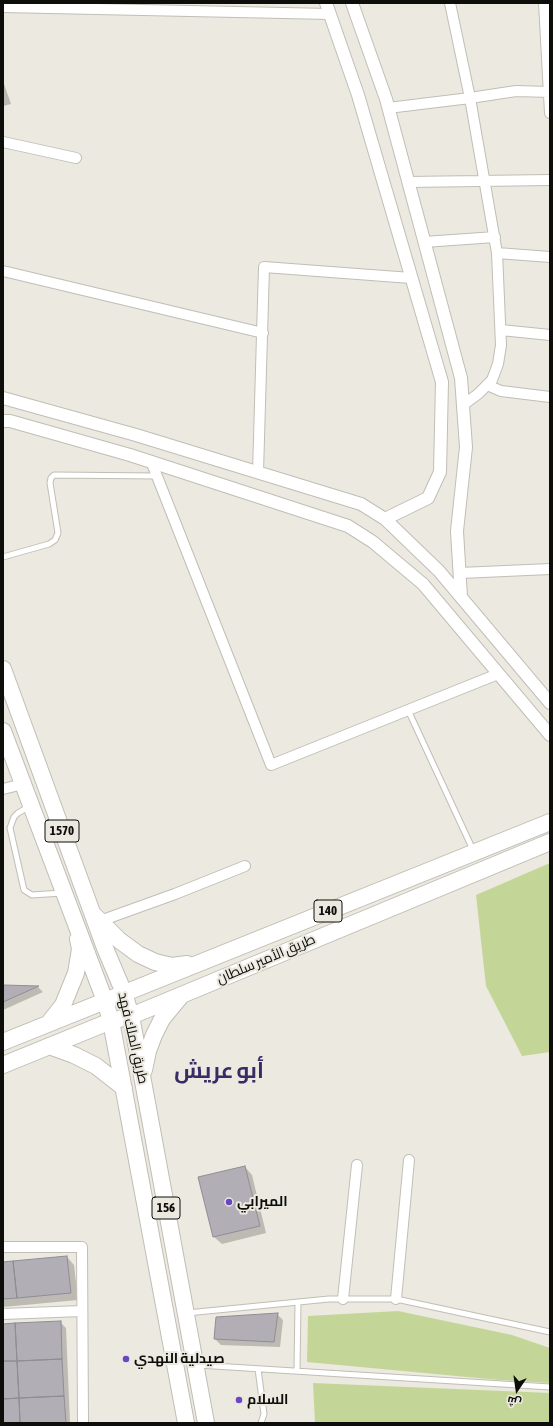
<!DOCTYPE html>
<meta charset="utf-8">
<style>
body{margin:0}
#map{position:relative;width:553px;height:1426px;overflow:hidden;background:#ebe9e0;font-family:"Asap Condensed",Cairo,sans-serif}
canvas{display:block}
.frame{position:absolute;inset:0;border:4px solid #0d0d0a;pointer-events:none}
.north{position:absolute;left:497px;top:1370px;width:40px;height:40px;-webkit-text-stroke:3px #ebe9e0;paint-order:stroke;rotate:193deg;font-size:11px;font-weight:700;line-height:16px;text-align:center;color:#0d0d0a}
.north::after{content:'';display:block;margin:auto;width:14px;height:18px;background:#0d0d0a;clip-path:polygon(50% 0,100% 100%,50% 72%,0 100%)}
</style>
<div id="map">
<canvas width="553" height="1426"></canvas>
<div class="frame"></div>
<div class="north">ش</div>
</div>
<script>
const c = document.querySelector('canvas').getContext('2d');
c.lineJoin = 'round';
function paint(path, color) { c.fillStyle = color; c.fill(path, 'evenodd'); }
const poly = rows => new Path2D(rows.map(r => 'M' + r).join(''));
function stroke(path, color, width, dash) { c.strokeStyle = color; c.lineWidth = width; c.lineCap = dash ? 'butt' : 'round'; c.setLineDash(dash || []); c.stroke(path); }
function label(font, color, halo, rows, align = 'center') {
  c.font = font + ' "Asap Condensed",Cairo,sans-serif'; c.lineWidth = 4; c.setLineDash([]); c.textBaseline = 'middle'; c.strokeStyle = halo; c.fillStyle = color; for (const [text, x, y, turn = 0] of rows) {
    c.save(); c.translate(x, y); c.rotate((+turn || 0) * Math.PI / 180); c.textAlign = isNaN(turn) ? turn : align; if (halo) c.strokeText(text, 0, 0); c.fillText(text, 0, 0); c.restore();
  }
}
paint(poly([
 [550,863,550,1052,522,1056,486,986,476,895],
 [398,1311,512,1335,550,1348,550,1383,499,1380,307,1362,308,1316],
 [313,1383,550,1393,550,1423,315,1423]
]), '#c4d697');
paint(poly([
 [3,81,11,104,3,106],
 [3,986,38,987,43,992,3,1010],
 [245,1167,252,1175,266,1233,222,1244,214,1237],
 [67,1257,74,1265,78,1300,3,1307,3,1263],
 [277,1314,283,1320,280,1347,221,1345,215,1339],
 [60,1322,66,1328,70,1423,3,1423,3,1325]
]), '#0003');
const building = poly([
 [3,985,39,986,3,1002,3,985],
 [245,1166,260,1226,213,1237,198,1177,245,1166],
 [67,1256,71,1293,17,1298,13,1261,67,1256],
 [13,1261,17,1298,3,1299,3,1262,13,1261],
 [278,1313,274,1342,214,1339,216,1317,278,1313],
 [61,1321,62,1359,17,1361,15,1323,61,1321],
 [15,1323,17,1361,3,1361,3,1324,15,1323],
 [62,1359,64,1396,19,1398,17,1361,62,1359],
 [3,1361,17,1361,19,1398,3,1399,3,1361],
 [64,1396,66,1423,20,1423,19,1398,64,1396],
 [19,1398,20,1423,3,1423,3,1399,19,1398]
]);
paint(building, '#b2aeb6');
stroke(building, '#908c94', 1);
const service = poly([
 [3,557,49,544,55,540,58,533,50,483,51,478,54,475,157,476],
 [408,710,474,852],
 [30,806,18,813,14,817,10,828,24,890,32,895,62,893],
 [187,1313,329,1299,396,1299,550,1332],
 [198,1365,550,1387],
 [258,1369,264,1414,261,1423],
 [297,1371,298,1302]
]);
const minor = poly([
 [450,3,470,98,497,253,501,345,498,364,492,380,478,394,463,405],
 [544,3,550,113],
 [3,7,330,14],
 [388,108,470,98,516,91,550,92],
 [3,142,76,158],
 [408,182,550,180],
 [424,242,495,237],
 [497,253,550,257],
 [3,271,263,333],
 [501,330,550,335],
 [487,385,501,391,550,397],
 [151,461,271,765,498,674],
 [258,472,264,267,411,278],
 [460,573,550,569],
 [3,789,23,784],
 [100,921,175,894,245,866],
 [3,1247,82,1247,83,1423],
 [343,1299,357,1165],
 [396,1299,409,1160],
 [3,1314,82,1311]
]);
const tertiary = poly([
 [326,3,358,95,442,382,440,472,428,498,385,519],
 [352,3,386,99,461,378,466,447,457,531,461,597],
 [3,398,136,435,361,504,385,519,439,571,550,703],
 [3,421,10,421,130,455,348,526,373,542,423,584,550,735]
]);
const trunk = poly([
 [3,669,105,948,124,993,131,1016,206,1423],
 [3,731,105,1001,111,1021,186,1423],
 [95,916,119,940,138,954,155,962,172,966,187,964],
 [48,1024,63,1005,76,973,80,949,78,939],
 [3,1042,550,822],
 [49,1046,74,1055,96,1066,124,1088],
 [3,1065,111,1021,131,1016,550,842],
 [144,1070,148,1051,154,1035,162,1019,181,996]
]);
stroke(service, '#c0beb5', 7);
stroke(minor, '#c0beb5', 12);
stroke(tertiary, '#c0beb5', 14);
stroke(trunk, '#c0beb5', 18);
stroke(service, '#fff', 5);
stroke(minor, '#fff', 10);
stroke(tertiary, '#fff', 12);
stroke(trunk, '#fff', 16);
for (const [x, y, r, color] of [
 [229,1202,4,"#6a47c0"],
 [126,1359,4,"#6a47c0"],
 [239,1400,4,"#6a47c0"]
]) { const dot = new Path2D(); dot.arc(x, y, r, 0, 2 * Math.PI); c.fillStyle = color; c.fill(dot); stroke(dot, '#ebe9e0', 1.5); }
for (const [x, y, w] of [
 [62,831,34],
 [328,911,28],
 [166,1208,28]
]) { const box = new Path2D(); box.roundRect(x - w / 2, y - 11, w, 22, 3); c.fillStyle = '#ebe9e0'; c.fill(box); stroke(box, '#0d0d0a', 1); }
label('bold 13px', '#0d0d0a', null, [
 ["1570",62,831],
 ["140",328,911],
 ["156",166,1208]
]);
label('14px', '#0d0d0a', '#ebe9e0', [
 ["طريق الأمير سلطان",266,959,-23],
 ["طريق الملك فهد",133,1038,77]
]);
label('bold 14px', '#0d0d0a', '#ebe9e0', [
 ["الميرابي",237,1202],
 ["صيدلية النهدي",134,1359],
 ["السلام",247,1400]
], 'left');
label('bold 22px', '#3a2b66', '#ebe9e0', [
 ["أبو عريش",219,1071]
]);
</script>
